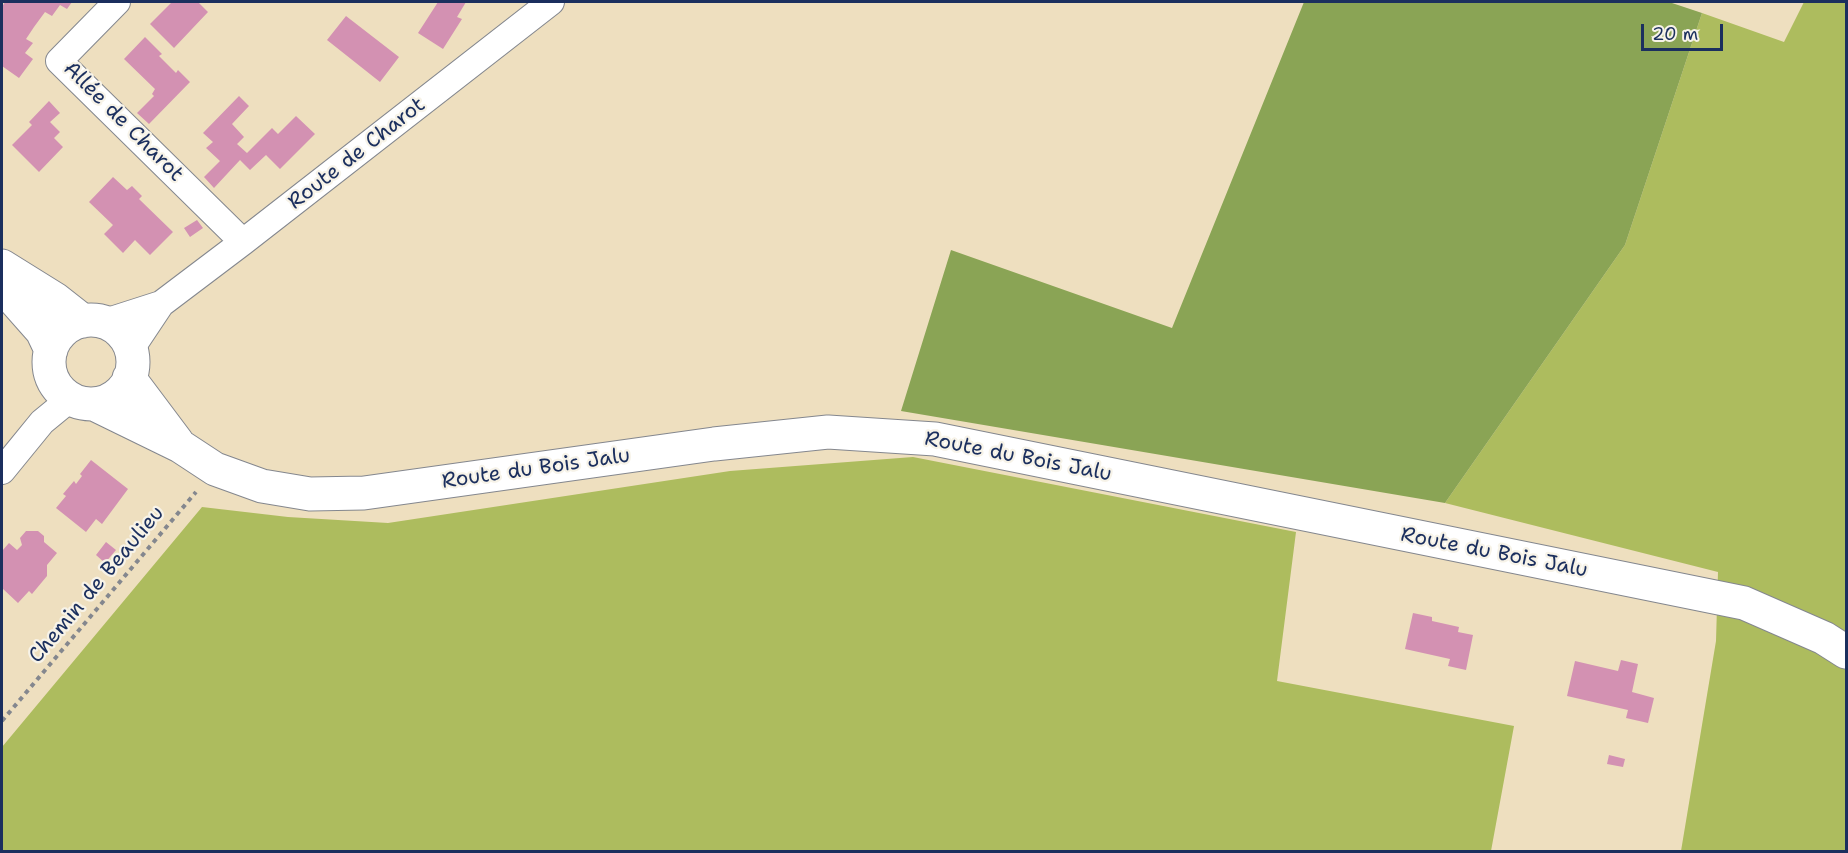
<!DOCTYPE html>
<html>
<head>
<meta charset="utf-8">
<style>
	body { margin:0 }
	#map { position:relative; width:1848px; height:853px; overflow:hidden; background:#eedfbf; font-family:"Shantell Sans",sans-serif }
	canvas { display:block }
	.frame { position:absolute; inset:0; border:3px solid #1b2f5e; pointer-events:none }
	.scale { position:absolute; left:1641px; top:24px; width:82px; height:27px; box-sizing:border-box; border:3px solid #1b2f5e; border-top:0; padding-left:8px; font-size:18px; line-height:21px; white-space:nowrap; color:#1b2f5e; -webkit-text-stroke:4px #f7f3e8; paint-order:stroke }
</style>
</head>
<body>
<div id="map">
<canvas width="1848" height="853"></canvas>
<div class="frame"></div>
<div class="scale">20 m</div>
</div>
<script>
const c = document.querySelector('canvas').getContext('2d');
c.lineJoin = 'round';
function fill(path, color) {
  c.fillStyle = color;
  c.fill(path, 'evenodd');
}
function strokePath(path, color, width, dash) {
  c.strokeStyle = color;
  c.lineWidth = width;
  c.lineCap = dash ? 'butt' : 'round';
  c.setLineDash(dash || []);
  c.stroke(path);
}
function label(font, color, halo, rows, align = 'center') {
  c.font = font + ' "Shantell Sans",sans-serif';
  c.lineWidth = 4.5;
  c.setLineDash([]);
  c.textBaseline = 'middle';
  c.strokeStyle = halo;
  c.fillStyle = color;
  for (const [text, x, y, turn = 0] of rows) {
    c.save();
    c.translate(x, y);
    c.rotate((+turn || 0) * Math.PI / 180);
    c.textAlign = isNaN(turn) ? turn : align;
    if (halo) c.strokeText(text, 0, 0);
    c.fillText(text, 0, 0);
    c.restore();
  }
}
fill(new Path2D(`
	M1804,2H1846V851H1681L1716,641L1718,572L1445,503L1625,245L1702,13L1784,42Z
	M913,457L1296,532L1277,681L1514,726L1491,851H2V747L202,507L288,517L388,523L730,471Z`), '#adbc5e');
fill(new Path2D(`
	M1304,2H1669L1702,13L1625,245L1445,503L901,411L951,250L1172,328Z`), '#8aa455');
fill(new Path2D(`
	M5,2H72L67,9L60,5L52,16L45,12L34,27L26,39L33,43L25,53L33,59L19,78L2,66V7Z
	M172,2H198L208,12L174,48L150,24Z
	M438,2H466L457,17L462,19L443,49L418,33Z
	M346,16L399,57L380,82L327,40Z
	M145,37L162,54L159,56L176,73L178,70L190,82L149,124L137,113L154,96L152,94L155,89L124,59Z
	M239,96L249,106L232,124L244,137L237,144L247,153L272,128L278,134L296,116L315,134L280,169L266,155L250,170L240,160L214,188L204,177L220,161L206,148L213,142L203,133Z
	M49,101L60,113L50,122L60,132L54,138L63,147L39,172L12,145L32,125L29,122Z
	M113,177L127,190L132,186L142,196L139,199L173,232L150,255L135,240L123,253L104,234L113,225L89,202Z
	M197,220L203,228L190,237L184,228Z
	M91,460L128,489L102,524L96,519L86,532L56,508L66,496L63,494L74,481L76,484L82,476L80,474Z
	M26,531H38L44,536V542L57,553L47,565V576L32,594L29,591L18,603L2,588V551L9,543L17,550L22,545L20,538Z
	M106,542L116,550L105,563L96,555Z
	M1413,613L1432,617V621L1459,627L1458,632L1473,635L1466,670L1448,666L1450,659L1405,649Z
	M1621,660L1638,664L1632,692L1654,698L1648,723L1626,718L1628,710L1567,696L1575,661L1618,671Z
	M1609,755L1625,759L1623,767L1607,764Z`), '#d391b2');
const street = new Path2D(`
	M117,2L59,61L243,242
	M105,322L161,304L243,242L551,2
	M131,349L161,304
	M2,471L42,422L70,399`);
const secondary = new Path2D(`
	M2,266L55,299L83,321
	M2,286L42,331L51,350
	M49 362a42 42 0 1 1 84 0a42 42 0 1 1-84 0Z
	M129,378L177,442
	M94,404L180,446L215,469L262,486L310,494L364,493L714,444L828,432L935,439L1744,603L1824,638L1846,652`);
strokePath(street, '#84878e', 28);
strokePath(secondary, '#84878e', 35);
strokePath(new Path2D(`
	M2,721L196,492`), '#84878e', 4, [4.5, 4.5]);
strokePath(street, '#fff', 26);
strokePath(secondary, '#fff', 33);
label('21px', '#1b2f5e', '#f7f3e8', [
	["Allée de Charot",123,122,45],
	["Route de Charot",357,154,-38],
	["Route du Bois Jalu",1018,457,11],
	["Route du Bois Jalu",536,469,-8],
	["Route du Bois Jalu",1494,553,11],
	["Chemin de Beaulieu",97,585,-50]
]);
</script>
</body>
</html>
